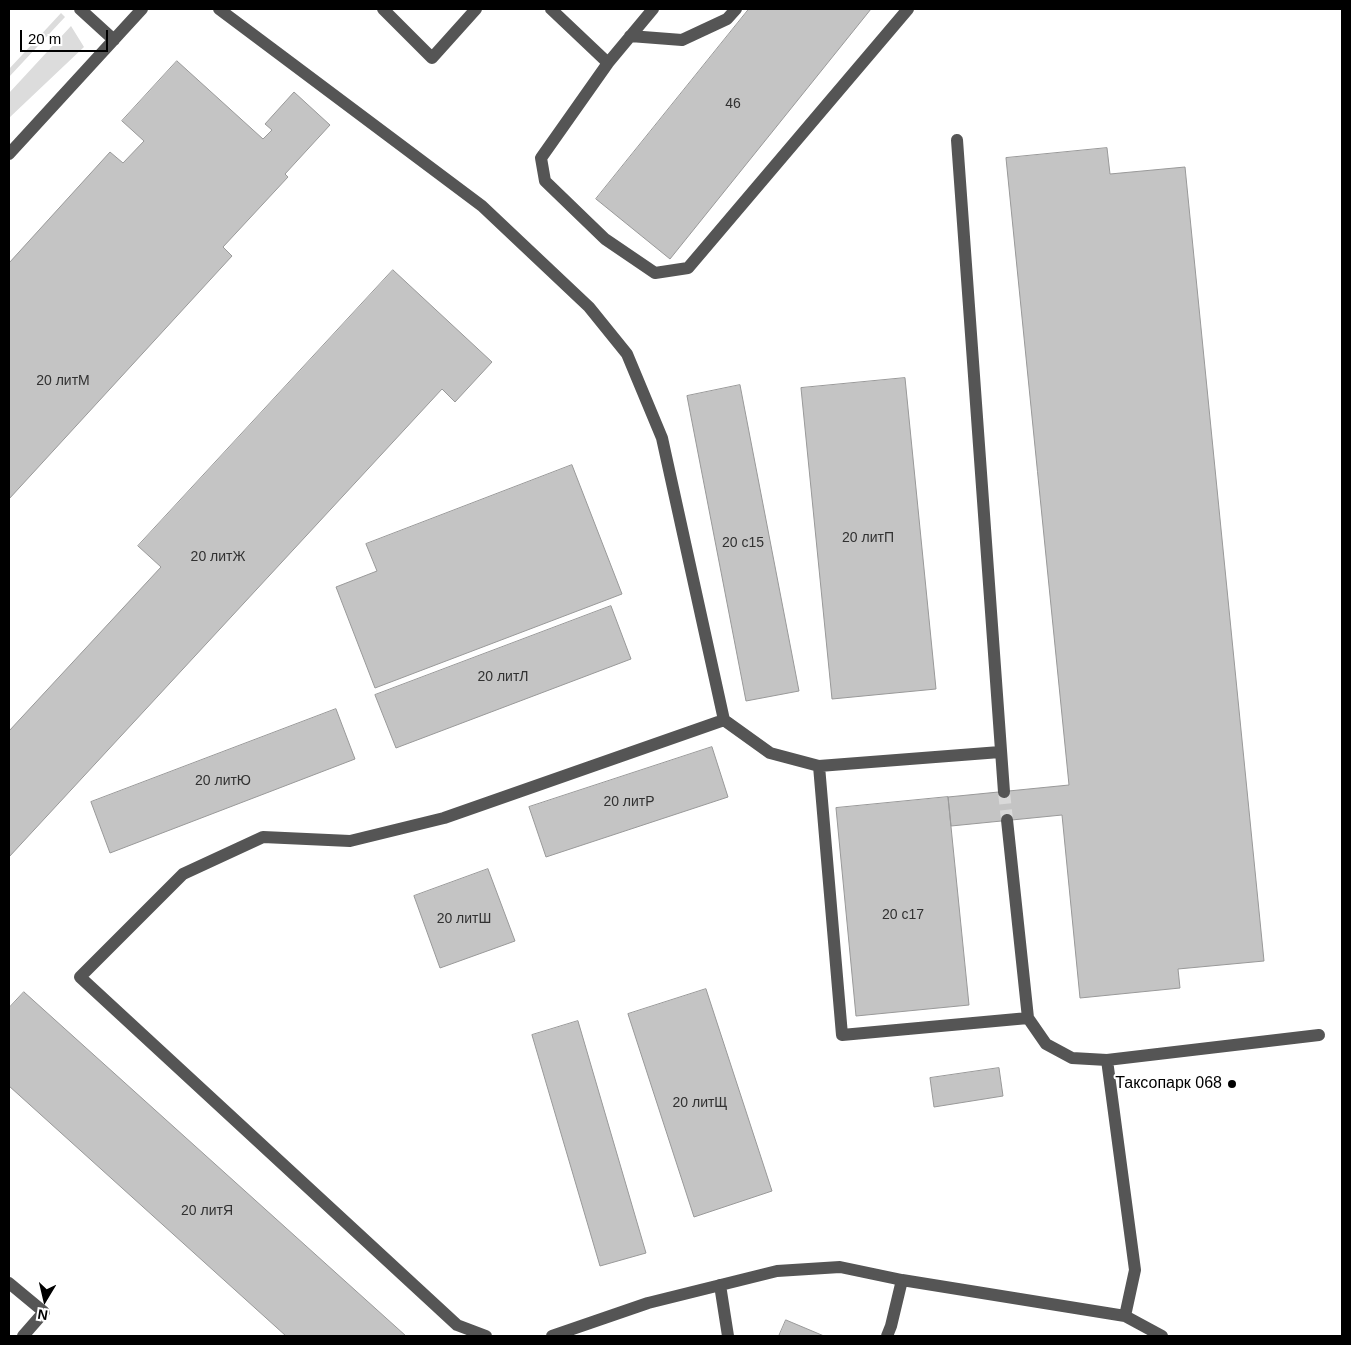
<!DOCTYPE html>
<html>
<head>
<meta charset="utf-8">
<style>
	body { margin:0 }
	#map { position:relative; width:1351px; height:1345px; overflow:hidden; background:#fff; font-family:Arial,sans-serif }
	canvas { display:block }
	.frame { position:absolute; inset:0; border:10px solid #000; pointer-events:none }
	.north { position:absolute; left:20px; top:1275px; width:50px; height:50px; -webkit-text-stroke:4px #fff; paint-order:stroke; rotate:189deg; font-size:14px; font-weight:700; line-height:20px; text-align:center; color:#000 }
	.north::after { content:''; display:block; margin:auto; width:18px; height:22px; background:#000; clip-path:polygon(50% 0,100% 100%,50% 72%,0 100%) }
	.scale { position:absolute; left:20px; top:30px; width:88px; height:22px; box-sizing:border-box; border:2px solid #000; border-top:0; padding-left:6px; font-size:15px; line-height:18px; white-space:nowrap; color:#000; -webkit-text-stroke:4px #fff; paint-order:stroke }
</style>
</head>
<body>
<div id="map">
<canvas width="1351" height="1345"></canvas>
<div class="frame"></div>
<div class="north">N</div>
<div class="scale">20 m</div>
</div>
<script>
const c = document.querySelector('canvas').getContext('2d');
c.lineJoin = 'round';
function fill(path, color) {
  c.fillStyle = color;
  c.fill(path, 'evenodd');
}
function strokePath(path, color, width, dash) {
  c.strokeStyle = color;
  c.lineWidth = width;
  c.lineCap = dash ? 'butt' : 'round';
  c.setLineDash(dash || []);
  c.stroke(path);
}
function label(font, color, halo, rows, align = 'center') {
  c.font = font + ' Arial,sans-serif';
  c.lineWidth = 4;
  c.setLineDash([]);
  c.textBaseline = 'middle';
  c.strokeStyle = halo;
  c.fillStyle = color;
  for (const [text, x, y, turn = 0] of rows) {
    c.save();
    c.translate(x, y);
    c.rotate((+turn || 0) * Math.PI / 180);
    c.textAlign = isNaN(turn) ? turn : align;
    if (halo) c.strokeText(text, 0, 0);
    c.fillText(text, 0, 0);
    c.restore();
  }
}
fill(new Path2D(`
	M61,13L65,17L9,77V69Z
	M71,26L84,47L9,118V93Z`), '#dcdcdc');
const building = new Path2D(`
	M749,9H871L670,259L596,199Z
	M177,61L263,139L272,130L265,124L294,92L330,125L285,174L288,177L223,247L232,256L9,499V263L110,152L123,163L144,141L122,121Z
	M1107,148L1110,174L1185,167L1264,961L1178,969L1180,988L1080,998L1062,815L951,826L948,797L1069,785L1006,158Z
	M393,270L492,362L455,402L442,389L9,857V731L161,567L138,546Z
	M905,378L936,689L832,699L801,388Z
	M740,385L799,691L746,701L687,396Z
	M572,465L622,594L375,688L336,587L377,571L366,544Z
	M611,606L631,659L396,748L375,695Z
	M336,709L355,759L110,853L91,802Z
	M712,747L728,797L546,857L529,807Z
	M948,797L969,1005L856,1016L836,808Z
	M488,869L515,941L440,968L414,896Z
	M706,989L772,1191L694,1217L628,1014Z
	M24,992L406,1336H286L9,1086V1008Z
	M578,1021L646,1253L600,1266L532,1035Z
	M999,1068L1003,1096L934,1107L930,1078Z
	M786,1320L824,1336H779Z`);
fill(building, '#c4c4c4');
strokePath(building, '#999', 1);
strokePath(new Path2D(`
	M1004,792L1007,820`), '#d9d9d9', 12, [12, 6]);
strokePath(new Path2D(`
	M80,9L114,40
	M219,9L482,206L589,307L627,354L662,438L724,720L444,818L350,841L263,837L183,874L80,977L457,1325L486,1336
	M383,9L432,58L476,9
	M551,9L608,63
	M653,9L608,63L541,158L545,181L605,239L655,273L688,268L908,9
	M630,36L682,40L727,19L736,9
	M957,140L1004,792
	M9,154L142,9
	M724,720L770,753L819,766L1000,752
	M819,766L842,1035L1028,1018
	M1007,820L1028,1018L1046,1044L1072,1058L1107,1060L1319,1035
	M1107,1060L1135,1270L1125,1316
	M9,1283L44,1312L23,1336
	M720,1285L728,1336
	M552,1336L648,1303L777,1271L840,1267L902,1280L1125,1316L1162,1336
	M887,1336L891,1326L902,1280`), '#555', 12);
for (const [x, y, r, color] of [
	[1232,1084,5,"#000"]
]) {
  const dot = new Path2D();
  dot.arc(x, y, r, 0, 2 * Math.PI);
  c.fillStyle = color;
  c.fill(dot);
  strokePath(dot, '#fff', 2);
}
label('14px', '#313131', null, [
	["46",733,104],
	["20 литМ",63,381],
	["20 литП",868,538],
	["20 с15",743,543],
	["20 литЖ",218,557],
	["20 литЛ",503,677],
	["20 литЮ",223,781],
	["20 литР",629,802],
	["20 с17",903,915],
	["20 литШ",464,919],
	["20 литЩ",700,1103],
	["20 литЯ",207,1211]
]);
label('16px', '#000', '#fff', [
	["Таксопарк 068",1222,1084]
], 'right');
</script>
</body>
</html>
